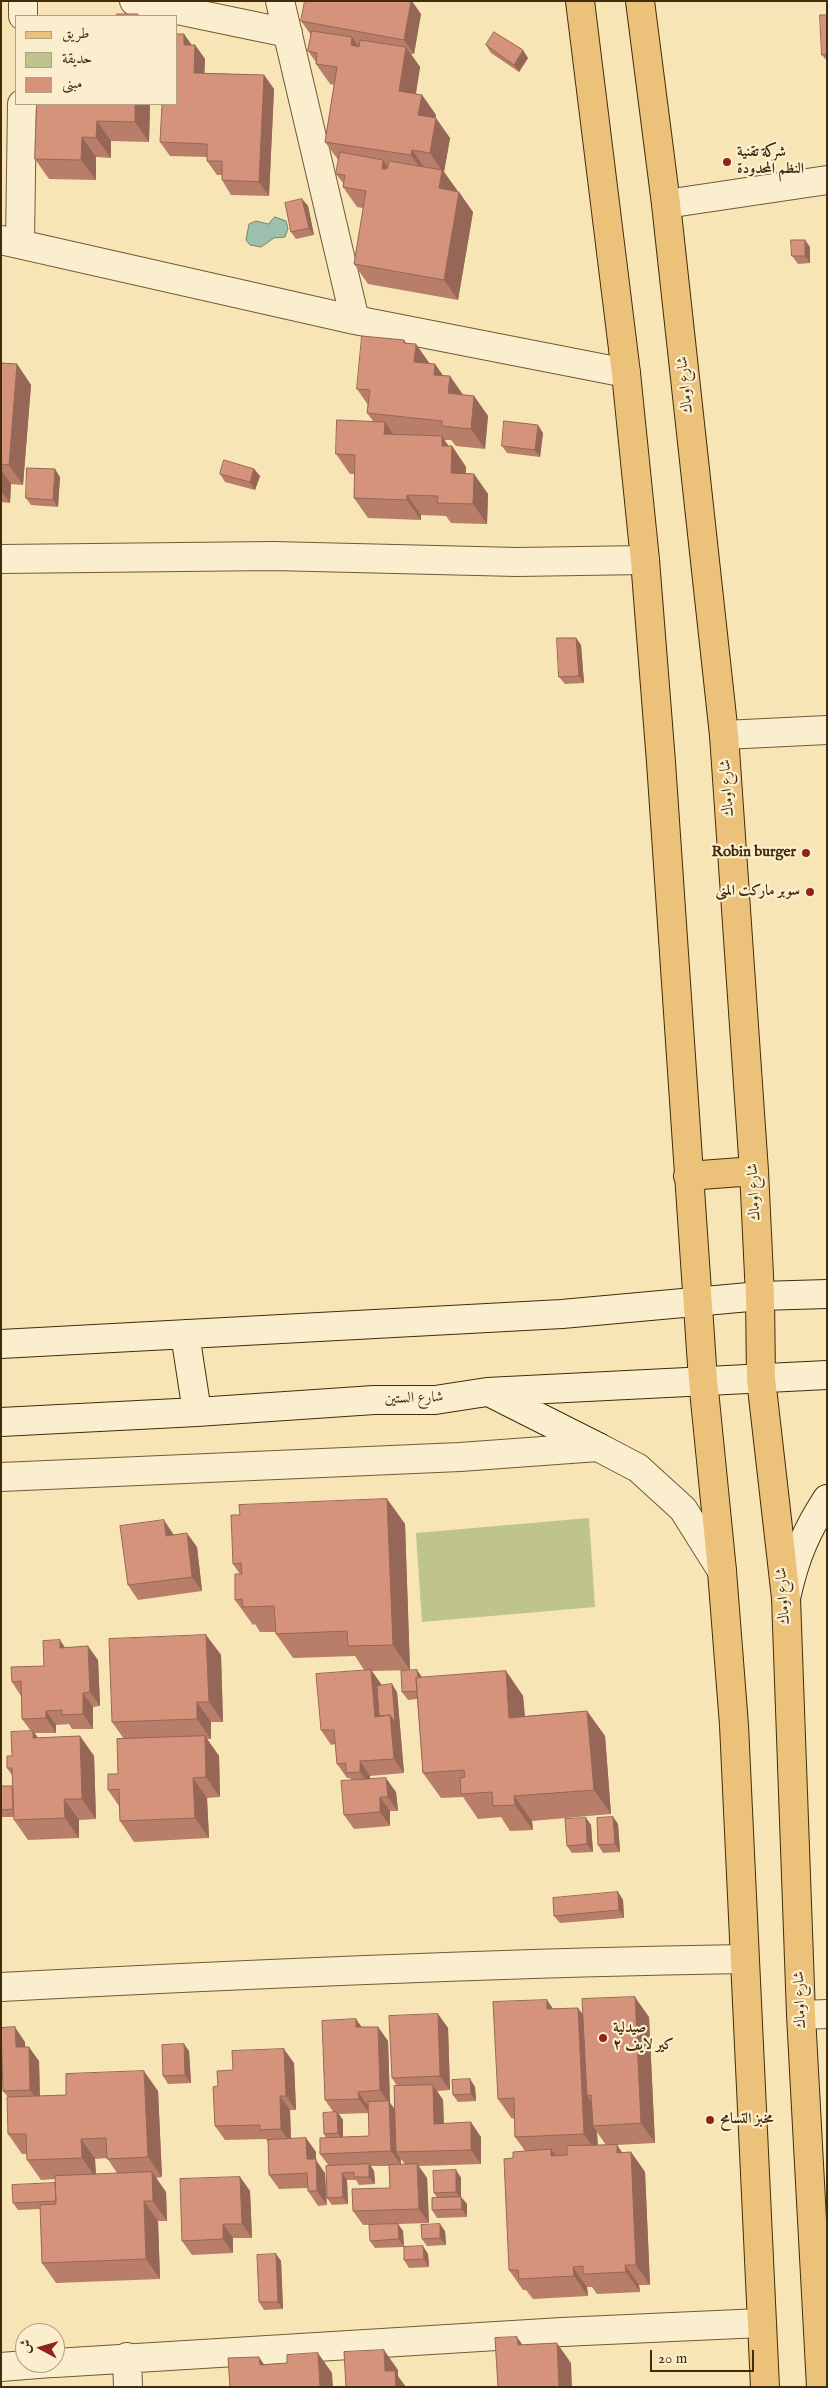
<!DOCTYPE html>
<html>
<head>
<meta charset="utf-8">
<style>
	body { margin:0 }
	#map { position:relative; width:828px; height:2388px; overflow:hidden; background:#f7e5b5; font-family:"IM FELL English",Amiri,serif }
	canvas { display:block }
	.frame { position:absolute; inset:0; border:2px solid #432c0c; pointer-events:none }
	.legend { position:absolute; left:15px; top:15px; width:162px; height:90px; box-sizing:border-box; background:#faeecf; border:1px solid #b1a081; margin:0; padding:6px 9px; list-style:none; font-size:15px; color:#432c0c }
	.legend li { display:flex; align-items:center; gap:10px; height:25px }
	.legend b { width:25px; border:1px solid #b1a081 }
	.north { position:absolute; left:15px; top:2323px; width:50px; height:50px; box-sizing:border-box; background:#faeecf; border:1px solid #b1a081; border-radius:50%; rotate:276deg; font-size:14px; font-weight:700; line-height:20px; text-align:center; color:#432c0c }
	.north::after { content:''; display:block; margin:auto; width:18px; height:22px; background:#8f2418; clip-path:polygon(50% 0,100% 100%,50% 72%,0 100%) }
	.scale { position:absolute; left:650px; top:2350px; width:104px; height:22px; box-sizing:border-box; border:2px solid #432c0c; border-top:0; padding-left:6px; font-size:15px; line-height:18px; white-space:nowrap; color:#432c0c; -webkit-text-stroke:4px #faeecf; paint-order:stroke }
</style>
</head>
<body>
<div id="map">
<canvas width="828" height="2388"></canvas>
<div class="frame"></div>
<ul class="legend">
<li><b style="height:6px;background:#ecc27a"></b>طريق</li>
<li><b style="height:14px;background:#bec48c"></b>حديقة</li>
<li><b style="height:14px;background:#d6937b"></b>مبنى</li>
</ul>
<div class="north">ش</div>
<div class="scale">20 m</div>
</div>
<script>
const c = document.querySelector('canvas').getContext('2d');
c.lineJoin = 'round';
function fill(path, color) {
  c.fillStyle = color;
  c.fill(path, 'evenodd');
}
function strokePath(path, color, width, dash) {
  c.strokeStyle = color;
  c.lineWidth = width;
  c.lineCap = dash ? 'butt' : 'round';
  c.setLineDash(dash || []);
  c.stroke(path);
}
function label(font, color, halo, rows, align = 'center') {
  c.font = font + ' "IM FELL English",Amiri,serif';
  c.lineWidth = 4.5;
  c.setLineDash([]);
  c.textBaseline = 'middle';
  c.strokeStyle = halo;
  c.fillStyle = color;
  for (const [text, x, y, turn = 0] of rows) {
    c.save();
    c.translate(x, y);
    c.rotate((+turn || 0) * Math.PI / 180);
    c.textAlign = isNaN(turn) ? turn : align;
    if (halo) c.strokeText(text, 0, 0);
    c.fillText(text, 0, 0);
    c.restore();
  }
}
fill(new Path2D(`
	M589,1518L595,1607L422,1622L416,1533Z`), '#bec48c');
const water = new Path2D(`
	M275,217L286,221L288,229L285,237L274,238L261,247L250,245L246,240L249,224L256,221L268,224Z`);
fill(water, '#9dbfae');
strokePath(water, '#79846d', 1);
const street = new Path2D(`
	M134,1L288,33
	M280,1L355,320
	M23,16V1
	M666,204L827,180
	M1,240L355,320L626,373
	M20,243L22,104
	M1,559L273,556L517,562L645,560
	M724,735L827,730
	M1,1477L460,1457L598,1447L638,1468L683,1509L722,1571
	M1,1987C248,1974 495,1963 743,1959
	M801,2015L827,2014
	M127,2357L128,2387
	M55,2363L562,2332L761,2323
	M1,2367L51,2363`);
const secondary = new Path2D(`
	M185,1334L197,1412
	M1,1344L562,1314L760,1296L827,1294
	M489,1392L598,1447
	M1,1422L197,1412L374,1400H435L487,1392L827,1375
	M787,1594C795,1558 806,1531 827,1499`);
const primary = new Path2D(`
	M580,1L626,373L645,560L661,762L703,1380L722,1571L734,1725L765,2387
	M640,1L666,204L724,735L754,1171L760,1296L761,1379L786,1598L801,2015L821,2387
	M688,1176L754,1171`);
strokePath(street, '#705a36', 30);
strokePath(secondary, '#432c0c', 30);
strokePath(primary, '#432c0c', 30);
strokePath(street, '#faeecf', 28);
strokePath(secondary, '#faeecf', 28);
strokePath(primary, '#ecc27a', 28);
fill(new Path2D(`
	M421,14L414,54H411L420,67L416,94L422,95L436,115L435,118L450,138L444,172L457,190L456,192L473,212L458,300L368,284L354,264L363,208L357,207L343,187V183L336,174L339,161L325,142L334,85L330,84L316,64V62L308,51L311,35L301,21Z
	M827,15V61L822,55Z
	M192,45H195L205,59L204,73L264,75L274,89L269,196L231,195L222,180V175H217L207,161V157L170,156L160,142Z
	M486,45L528,58L519,72L491,53Z
	M37,104H150L149,142L111,141V158L96,157V180L49,179L35,159Z
	M302,199L308,206L314,235L296,239L291,232Z
	M810,247V263L798,264L792,256Z
	M404,340L406,343L430,364H435L443,376L463,395L474,396L488,416L485,449L456,446L451,440H444L449,446H452L466,467L465,473L474,474L488,494L487,524L451,523L446,516L421,515V520L368,518L354,498L355,474H350L336,454L373,421L367,413L368,405L357,389Z
	M1,363L17,364L31,385L23,485L11,484L10,503L1,502Z
	M543,433L540,457L507,453L502,446Z
	M254,469L260,476L255,490L225,482L220,474Z
	M60,477L58,507L31,505L26,498Z
	M576,638L581,645L584,683L565,684L559,677Z
	M387,1499L405,1524L410,1670L372,1671L381,1684V1686L397,1692L404,1773L370,1776V1779L396,1792L398,1811H390V1826L354,1829L344,1815L352,1781L350,1778H347L337,1764L335,1744L331,1745L321,1730L364,1670L355,1656L293,1658L276,1634V1632H260L255,1624L253,1625L235,1600L240,1574L233,1564L240,1515Z
	M174,1535L197,1547L202,1591L138,1600L128,1585Z
	M206,1635L221,1655L223,1722H211V1739H207L219,1756L220,1797L207,1798L209,1838L134,1842L120,1821L119,1806L108,1790L118,1774L124,1739L112,1722Z
	M65,1647L98,1660L100,1706L93,1707V1729H72L69,1724L56,1725V1733H35L38,1738L80,1736L94,1756L96,1819L79,1820V1838L28,1840L14,1820V1817H1V1786L13,1787L12,1775L7,1768L12,1756L31,1731L22,1719L21,1696L12,1682L44,1666Z
	M506,1671L523,1696L525,1716L587,1711L605,1736L611,1814L532,1821L533,1830L510,1831L501,1817L478,1819L463,1797L441,1798L423,1773L417,1699L408,1700L402,1692L422,1678Z
	M613,1817L618,1824L620,1852L603,1853L598,1845Z
	M586,1818L591,1825L593,1852L572,1853L567,1846Z
	M618,1892L623,1900L624,1918L560,1923L554,1916Z
	M554,2009L583,2014L649,2017L655,2143L617,2145L622,2153L631,2152L645,2172L650,2285H639L640,2292L597,2294L592,2287H587L588,2296L533,2299L526,2290H523L509,2270L513,2158L525,2151L515,2137L514,2118L512,2119L498,2099ZM597,2132L606,2145H598Z
	M438,2014L448,2028L450,2090L437,2091L443,2100L444,2123L481,2137V2164L419,2166L427,2178L429,2223L398,2224L403,2231L404,2247L375,2248L370,2241L390,2224L363,2225L353,2211L390,2188L389,2166H371L374,2171L375,2184L359,2185L356,2180H347L348,2204L332,2205L327,2198L329,2166L320,2154L326,2138L324,2134L334,2113L325,2100L361,2027H378L388,2041L390,2103L395,2109L397,2086L392,2078ZM369,2113V2136L343,2137V2120L339,2114ZM401,2159L405,2164L401,2165Z
	M25,2042V2047L39,2061L40,2096L158,2091L162,2177L156,2178L166,2192L167,2221H158L160,2279L56,2283L42,2263L40,2209L18,2210L13,2203L55,2183V2179L41,2180L27,2160V2154H22L8,2134V2097L3,2091ZM107,2158L117,2173L96,2174L95,2159Z
	M189,2051L191,2083L168,2084L163,2076Z
	M294,2063L296,2110H290L291,2139L306,2138L316,2152V2160L327,2205L318,2206L308,2191V2188L279,2189L269,2175L268,2142L266,2139L225,2140L215,2126L218,2086L233,2070Z
	M470,2079L475,2087L476,2101L458,2102L453,2095Z
	M456,2170L461,2178V2197L467,2204V2217L437,2218L432,2210L437,2198L434,2193Z
	M240,2177L250,2191L252,2238H233V2253L192,2255L182,2241Z
	M445,2231L446,2245L427,2246L422,2239Z
	M276,2254L281,2261L283,2309L264,2310L259,2302Z
	M428,2254L429,2267L409,2268L404,2260Z`), '#b87e6a');
fill(new Path2D(`
	M411,1H412L421,14L414,54L404,40Z
	M184,34L194,48L184,45Z
	M352,37L366,57L351,45Z
	M195,45L205,59L204,87L194,73Z
	M406,47L420,67L413,111L399,91Z
	M523,50L528,58L519,72L514,65Z
	M264,75L274,89L269,196L259,182Z
	M422,95L436,115L432,135L418,115Z
	M135,104H150L149,142L135,122Z
	M436,118L450,138L444,172L457,190L453,208L439,188L442,171L430,153Z
	M97,121L111,141V158L96,138Z
	M82,137L96,157V180L81,160Z
	M412,150L426,170L425,175L411,155Z
	M383,160L398,180L382,169Z
	M459,192L473,212L458,300L444,280Z
	M302,199L308,206L314,235L309,228Z
	M805,240L810,247V263L805,256Z
	M404,340L415,356L416,344L430,364L414,362L404,343Z
	M17,364L31,385L23,485L9,465Z
	M435,364L449,384L434,375Z
	M450,376L464,396L448,393Z
	M474,396L488,416L485,449L471,429Z
	M385,422L399,442L384,434Z
	M538,425L543,433L540,457L535,450Z
	M442,436L451,450L452,446L466,467L465,493L451,473L442,446Z
	M55,469L60,477L58,507L53,500Z
	M254,469L260,476L255,490L250,482Z
	M1,470L11,484L10,503L1,491Z
	M474,474L488,494L487,524L473,504Z
	M407,495L421,515V520L407,500Z
	M576,638L581,645L584,683L579,676Z
	M387,1499L405,1524L410,1670L393,1645Z
	M164,1520L174,1535L166,1536Z
	M187,1533L197,1547L202,1591L192,1577Z
	M206,1635L221,1655L223,1722L209,1702Z
	M60,1640L70,1655L60,1648Z
	M88,1646L98,1660L100,1706L90,1692Z
	M371,1670L381,1684L384,1723L375,1717Z
	M417,1670L422,1677L424,1699L419,1691Z
	M506,1671L523,1696L527,1742L509,1718Z
	M392,1684L397,1692L404,1773L394,1759L390,1715Z
	M83,1693L93,1707V1729L83,1714Z
	M197,1702L211,1722V1739L197,1719Z
	M46,1711L56,1725V1733L46,1718Z
	M587,1711L605,1736L611,1814L594,1790Z
	M33,1731L47,1751L33,1738Z
	M80,1736L94,1756L96,1819L82,1799Z
	M205,1736L219,1756L220,1797L206,1777Z
	M360,1761L370,1776V1786L360,1772Z
	M193,1778L207,1798L209,1838L195,1818Z
	M386,1778L396,1792L398,1811L388,1797Z
	M514,1796L532,1821L533,1830L515,1805Z
	M380,1797L390,1811V1826L380,1812Z
	M64,1799L79,1820V1838L65,1818Z
	M613,1817L618,1824L620,1852L615,1844Z
	M586,1818L591,1825L593,1852L587,1844Z
	M618,1892L623,1900L624,1918L619,1910Z
	M635,1997L649,2017L655,2143L641,2123Z
	M547,2000L561,2020L547,2009Z
	M578,2008L593,2028L591,2095L587,2096L596,2108L593,2126L597,2132L598,2155L584,2134Z
	M438,2014L448,2028L450,2090L440,2076Z
	M356,2019L366,2033L356,2027Z
	M15,2027L25,2042L26,2061L16,2047Z
	M378,2027L388,2041L390,2103L399,2115L396,2152L401,2159V2165L391,2151L389,2103L380,2090Z
	M184,2044L189,2051L191,2083L185,2075Z
	M29,2047L39,2061L40,2104L30,2090Z
	M284,2049L294,2063L296,2110L286,2096Z
	M144,2071L158,2091L162,2177L148,2157Z
	M470,2079L475,2087L476,2101L471,2094Z
	M433,2085L443,2100L444,2138L434,2124Z
	M358,2092L368,2106L369,2113L359,2099Z
	M280,2096L290,2110L291,2144L281,2129Z
	M337,2112L343,2120V2141L338,2133Z
	M471,2122L481,2137V2164L471,2150Z
	M306,2138L316,2152V2160L325,2173L327,2205L317,2191L307,2159Z
	M81,2139L95,2159L96,2178L82,2158Z
	M617,2145L631,2165L617,2153Z
	M551,2149L566,2170L551,2156Z
	M631,2152L645,2172L650,2285L636,2265Z
	M369,2164L374,2171L375,2184L369,2177Z
	M417,2164L427,2178L429,2223L419,2209Z
	M456,2170L461,2178V2199L456,2192Z
	M152,2172L166,2192L167,2221L153,2201Z
	M342,2173L347,2180L348,2204L343,2197Z
	M240,2177L250,2191L252,2238L242,2224Z
	M461,2197L467,2204V2217L462,2209Z
	M144,2201L158,2221L160,2279L146,2259Z
	M1,2218L2,2240L1,2238Z
	M223,2224L233,2238V2253L223,2239Z
	M398,2224L403,2231L404,2247L399,2239Z
	M440,2224L445,2231L446,2245L440,2238Z
	M423,2246L428,2254L429,2267L424,2259Z
	M276,2254L281,2261L283,2309L278,2302Z
	M625,2265L639,2285L640,2292L626,2272Z
	M573,2267L587,2287L588,2296L574,2276Z
	M517,2337L531,2357L518,2345Z
	M557,2343L571,2363L572,2387H559Z
	M384,2350L398,2370V2376L406,2387H396L385,2371Z
	M318,2353L332,2373L333,2387H320Z
	M259,2357L273,2377L260,2365Z`), '#966756');
const building = new Path2D(`
	M305,1H411L404,40L301,21Z
	M117,14H138V16H117Z
	M820,15H827V54L822,55Z
	M312,31L352,37L351,45L359,47L360,40L406,47L399,91L422,95L418,115L436,118L430,153L412,150L411,155L325,142L337,67L316,64L317,53L308,51Z
	M494,32L523,50L514,65L486,45Z
	M176,34H184V45H195L194,73L264,75L259,182L222,180V161H207V144L160,142L162,104H176Z
	M37,104H135V122L97,121L96,138L82,137L81,160L35,159Z
	M340,152L383,160L382,169H387L389,161L442,170L439,188L459,192L444,280L354,264L366,191L343,187L345,175L336,174Z
	M302,199L309,228L291,232L285,203Z
	M791,240H805V256H792Z
	M362,336L404,340V343L416,344L414,362L435,364L434,375L450,376L448,393L474,396L471,429L442,426V421L367,413L370,390L357,389Z
	M1,363L17,364L9,465L1,464Z
	M337,420L385,422L384,434L442,436V446H452L451,473L474,474L473,504L437,503L438,496L407,495V500L354,498L355,455L336,454Z
	M504,421L538,425L535,450L502,446Z
	M224,460L254,469L250,482L220,474Z
	M27,468L55,469L53,500L26,498Z
	M557,638H576L579,676L559,677Z
	M387,1499L393,1645L348,1646L347,1631L276,1634L274,1606L243,1607L242,1599L235,1600V1574H242L241,1563L233,1564L231,1515H240L239,1505Z
	M164,1520L166,1536L187,1533L192,1577L128,1585L120,1526Z
	M206,1635L209,1702H197V1719L112,1722L109,1639Z
	M60,1640V1648L88,1646L90,1692L83,1693V1714L62,1715V1710L46,1711V1718L22,1719L21,1681L12,1682L11,1667L44,1666L43,1641Z
	M371,1670L375,1717L390,1715L394,1759L360,1761V1772L346,1773V1763L337,1764L334,1730H321L316,1674Z
	M417,1670L418,1678H416L417,1691L402,1692L401,1671Z
	M506,1671L509,1718L587,1711L594,1790L514,1796L515,1805L493,1806L492,1792L461,1794L460,1778L465,1777L464,1770L423,1773L416,1678Z
	M392,1684L395,1722L390,1715L379,1716L377,1686Z
	M33,1731V1738L80,1736L82,1799H64L65,1818L14,1820L12,1768H7V1756H12L11,1732Z
	M205,1736L206,1777L193,1778L195,1818L120,1821L119,1789L108,1790V1774H118L117,1739Z
	M386,1778L388,1797H380V1812L344,1815L341,1781Z
	M1,1786H12L13,1809L1,1810Z
	M613,1817L615,1844L598,1845L597,1818Z
	M586,1818L587,1844L567,1846L565,1819Z
	M618,1892L619,1910L554,1916L553,1898Z
	M635,1997L641,2123L593,2126L591,2095L587,2096L582,1999Z
	M547,2000V2009L578,2008L584,2134L515,2137L514,2098L498,2099L493,2002Z
	M438,2014L440,2076L392,2078L389,2016Z
	M356,2019V2027H378L380,2090L358,2092L359,2099L325,2100L322,2021Z
	M15,2027L16,2047H29L30,2090L3,2091L1,2028Z
	M184,2044L185,2075L163,2076L162,2045Z
	M284,2049L286,2096H280L281,2129L260,2130V2125L215,2126L213,2087L218,2086L217,2071L233,2070L232,2051Z
	M144,2071L148,2157L107,2159L106,2138L81,2139L82,2158L27,2160L26,2134H8L7,2097L66,2095V2074Z
	M470,2079L471,2094L453,2095L452,2080Z
	M433,2085L434,2124L471,2122V2150L396,2152L394,2086Z
	M389,2101L391,2151L320,2154V2138L369,2136L368,2102Z
	M337,2112L338,2133L324,2134L323,2113Z
	M306,2138L307,2159H316L317,2191H308L307,2173L269,2175L268,2140Z
	M617,2145V2153L631,2152L636,2265H625L626,2272L583,2274V2266L573,2267L574,2276L519,2279L518,2270H509L504,2159L513,2158V2152L551,2149V2156L567,2155V2146Z
	M369,2164V2177H354V2172L342,2173L343,2197L327,2198L326,2166Z
	M417,2164L419,2209L353,2211L352,2189L390,2188L389,2165Z
	M456,2170V2192L434,2193L433,2171Z
	M152,2172L153,2201H144L146,2259L42,2263L40,2205L56,2204L55,2176Z
	M240,2177L242,2224H223V2239L182,2241L180,2179Z
	M55,2183L56,2201L13,2203L12,2185Z
	M461,2197L462,2209L432,2210V2198Z
	M398,2224L399,2239L370,2241L369,2225Z
	M440,2224V2238L422,2239L421,2225Z
	M423,2246L424,2259L404,2260V2247Z
	M276,2254L278,2302H259L257,2255Z
	M517,2337L518,2345L557,2343L559,2387H498L495,2338Z
	M384,2350L385,2371H395L396,2387H346L344,2352Z
	M318,2353L320,2387H230L228,2358L259,2357L260,2365L287,2363V2355Z`);
fill(building, '#d6937b');
strokePath(building, '#966756', 1);
for (const [x, y, r, color] of [
	[727,162,5,"#8f2418"],
	[806,853,5,"#8f2418"],
	[810,892,5,"#8f2418"],
	[603,2038,5,"#8f2418"],
	[710,2120,5,"#8f2418"]
]) {
  const dot = new Path2D();
  dot.arc(x, y, r, 0, 2 * Math.PI);
  c.fillStyle = color;
  c.fill(dot);
  strokePath(dot, '#faeecf', 2);
}
label('bold 15px', '#432c0c', '#faeecf', [
	["شركة تقنية",737,153],
	["النظم المحدودة",737,170],
	["Robin burger",796,853,"right"],
	["سوبر ماركت المنى",800,892,"right"],
	["صيدلية",613,2029],
	["كير لايف ٢",613,2046],
	["مخبز التسامح",720,2120]
], 'left');
label('15px', '#432c0c', '#faeecf', [
	["شارع اوماك",686,385,-96],
	["شارع اوماك",728,788,-94],
	["شارع اوماك",755,1192,-93],
	["شارع الستين",414,1399,-2],
	["شارع اوماك",784,1596,-94],
	["شارع اوماك",801,2000,-92]
]);
</script>
</body>
</html>
